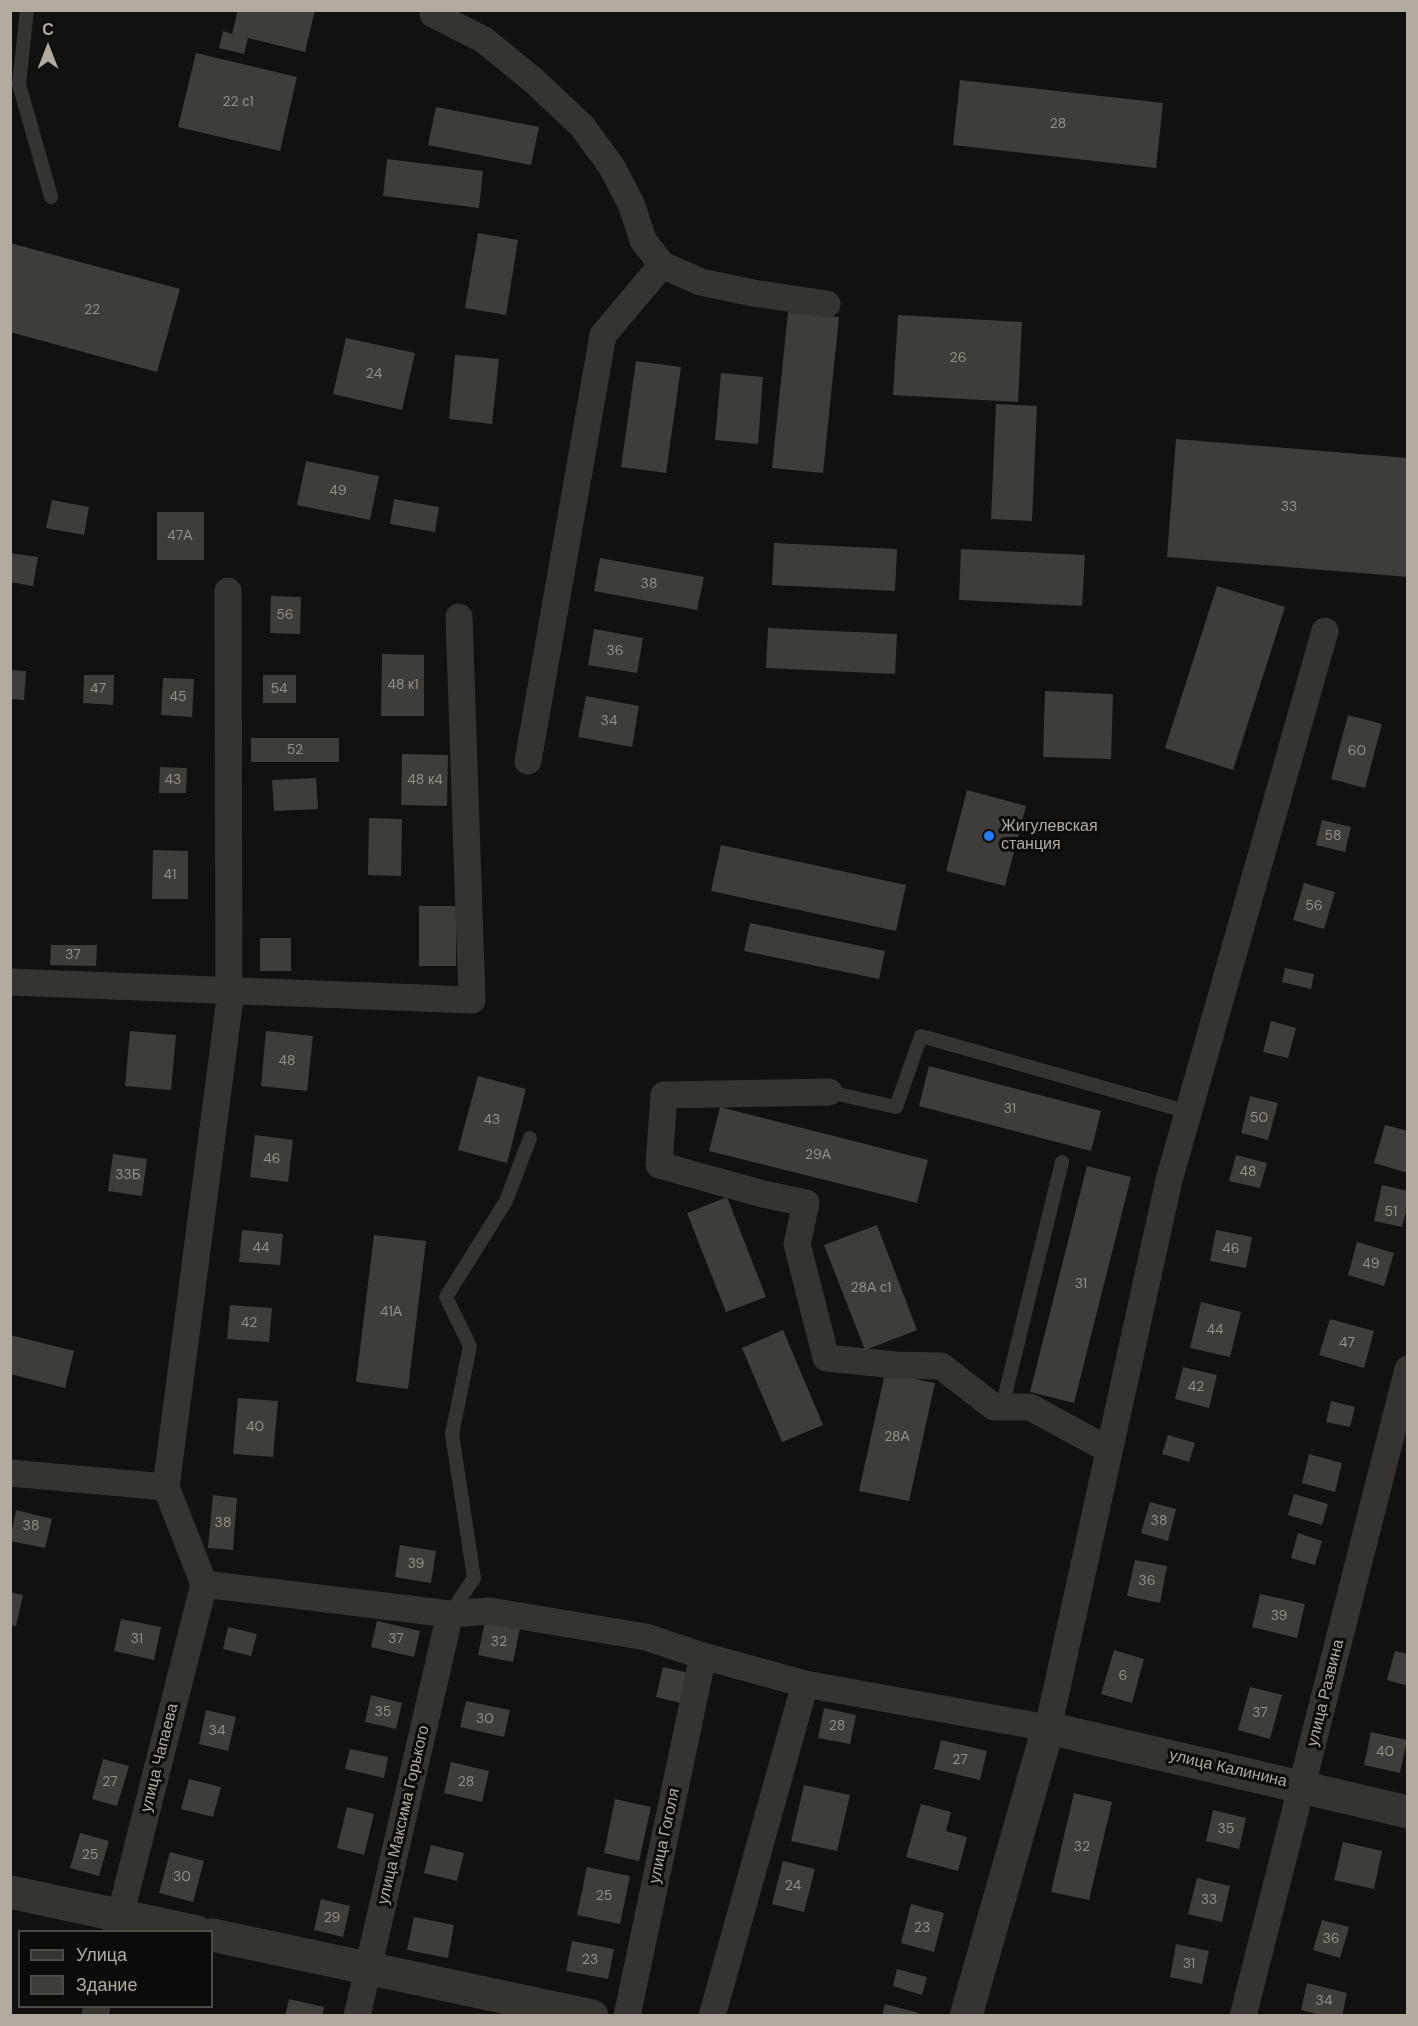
<!DOCTYPE html>
<html>
<head>
<meta charset="utf-8">
<style>
	body { margin:0 }
	#map { position:relative; width:1418px; height:2026px; overflow:hidden; background:#11110f; font-family:"DM Sans",sans-serif }
	canvas { display:block }
	.frame { position:absolute; inset:0; border:12px solid #b2aba0; pointer-events:none }
	.legend { position:absolute; left:18px; top:1930px; width:195px; height:78px; box-sizing:border-box; background:#0c0b0a; border:2px solid #4e4b46; margin:0; padding:8px 10px; list-style:none; font-size:18px; color:#b2aba0 }
	.legend li { display:flex; align-items:center; gap:12px; height:30px }
	.legend b { width:30px; border:2px solid #4e4b46 }
	.north { position:absolute; left:18px; top:18px; width:60px; height:60px; -webkit-text-stroke:4px #0c0b0a; paint-order:stroke; rotate:0deg; font-size:16px; font-weight:700; line-height:24px; text-align:center; color:#b2aba0 }
	.north::after { content:''; display:block; margin:auto; width:21px; height:27px; background:#b2aba0; clip-path:polygon(50% 0,100% 100%,50% 72%,0 100%) }
</style>
</head>
<body>
<div id="map">
<canvas width="1418" height="2026"></canvas>
<div class="frame"></div>
<ul class="legend">
<li><b style="height:8px;background:#363430"></b>Улица</li>
<li><b style="height:16px;background:#3e3d39"></b>Здание</li>
</ul>
<div class="north">С</div>
</div>
<script>
const c = document.querySelector('canvas').getContext('2d');
c.lineJoin = 'round';
function fill(path, color) {
  c.fillStyle = color;
  c.fill(path, 'evenodd');
}
function strokePath(path, color, width, dash) {
  c.strokeStyle = color;
  c.lineWidth = width;
  c.lineCap = dash ? 'butt' : 'round';
  c.setLineDash(dash || []);
  c.stroke(path);
}
function label(font, color, halo, rows, align = 'center') {
  c.font = font + ' "DM Sans",sans-serif';
  c.lineWidth = 6;
  c.setLineDash([]);
  c.textBaseline = 'middle';
  c.strokeStyle = halo;
  c.fillStyle = color;
  for (const [text, x, y, turn = 0] of rows) {
    c.save();
    c.translate(x, y);
    c.rotate((+turn || 0) * Math.PI / 180);
    c.textAlign = isNaN(turn) ? turn : align;
    if (halo) c.strokeText(text, 0, 0);
    c.fillText(text, 0, 0);
    c.restore();
  }
}
fill(new Path2D(`
	M238,10H315L305,52L248,38L244,54L219,48L223,31L232,34Z
	M196,53L297,77L280,151L178,127Z
	M960,80L1163,103L1156,168L953,145Z
	M436,107L539,127L531,165L428,145Z
	M387,159L483,171L479,208L383,196Z
	M478,233L518,240L506,315L465,308Z
	M10,243L180,289L157,372L10,332Z
	M788,312L839,317L823,473L772,468Z
	M898,315L1022,322L1018,402L893,395Z
	M346,338L415,353L402,410L333,394Z
	M455,355L499,359L492,424L449,419Z
	M636,361L681,367L666,473L621,467Z
	M721,373L763,377L758,444L715,440Z
	M996,404L1037,406L1032,521L991,519Z
	M1176,439L1408,458V577L1167,557Z
	M306,461L379,476L370,520L297,505Z
	M394,499L439,507L435,532L390,524Z
	M52,500L89,507L84,535L46,528Z
	M157,512H204V560H157Z
	M774,543L897,549L895,591L772,585Z
	M961,549L1085,555L1082,606L959,600Z
	M10,553L38,557L33,586L10,582Z
	M600,558L704,577L697,610L594,591Z
	M1217,586L1285,607L1233,770L1165,748Z
	M271,596L301,597L300,634L270,633Z
	M768,628L897,634L895,674L766,668Z
	M594,629L643,638L637,673L588,665Z
	M382,654L424,655V716H381Z
	M10,670L26,671L24,700L10,699Z
	M84,675H114L113,705L83,703Z
	M263,675H296V703H263Z
	M163,678L194,679L192,717L161,715Z
	M1045,691L1113,694L1111,759L1043,757Z
	M586,696L639,706L632,747L578,737Z
	M1348,715L1382,724L1365,788L1331,779Z
	M251,738H339V762H251Z
	M402,754L448,755L447,806L401,805Z
	M160,767L187,768L186,793H159Z
	M316,778L318,809L274,811L272,780Z
	M967,790L1026,806L1005,886L946,871Z
	M369,818L402,819L401,876L368,875Z
	M1322,820L1351,827L1345,852L1316,845Z
	M721,845L906,885L896,931L711,891Z
	M153,850L188,851V899H152Z
	M1304,883L1335,892L1324,929L1293,920Z
	M419,906H456V966H419Z
	M750,923L885,951L879,979L744,951Z
	M260,938H291V971H260Z
	M51,945H97L96,966L50,965Z
	M1285,968L1314,974L1311,989L1282,982Z
	M1271,1021L1296,1028L1288,1058L1263,1052Z
	M130,1031L176,1035L171,1090L125,1086Z
	M266,1031L313,1036L307,1091L261,1086Z
	M929,1066L1101,1111L1091,1151L919,1106Z
	M478,1076L526,1089L507,1163L458,1150Z
	M1250,1096L1278,1103L1268,1140L1241,1133Z
	M720,1107L928,1160L917,1203L709,1151Z
	M1385,1125L1408,1131V1173L1374,1163Z
	M255,1135L293,1140L288,1182L250,1177Z
	M113,1154L147,1159L142,1196L108,1191Z
	M1236,1155L1267,1163L1260,1188L1229,1181Z
	M1087,1166L1131,1177L1074,1403L1030,1392Z
	M1382,1185L1408,1191V1203L1402,1227L1374,1221Z
	M727,1197L766,1297L726,1312L687,1213Z
	M877,1225L917,1330L865,1350L824,1245Z
	M242,1230L283,1234L280,1265L239,1262Z
	M1216,1230L1252,1237L1246,1268L1210,1261Z
	M374,1235L426,1241L408,1389L356,1382Z
	M1357,1242L1394,1253L1384,1286L1348,1275Z
	M1201,1302L1241,1312L1230,1357L1190,1348Z
	M230,1305L272,1308L269,1342L227,1339Z
	M1330,1319L1374,1331L1364,1368L1319,1355Z
	M783,1330L823,1425L782,1442L742,1348Z
	M10,1335L74,1351L65,1388L10,1374Z
	M1183,1367L1217,1375L1209,1408L1175,1399Z
	M885,1373L935,1383L909,1501L859,1491Z
	M238,1398L278,1401L273,1457L233,1454Z
	M1331,1401L1355,1407L1350,1427L1326,1422Z
	M1168,1435L1195,1443L1189,1462L1162,1454Z
	M1309,1454L1342,1463L1335,1492L1302,1483Z
	M1294,1494L1328,1504L1322,1525L1288,1515Z
	M213,1495L237,1498L233,1550L208,1548Z
	M1150,1502L1176,1509L1168,1541L1141,1533Z
	M16,1510L52,1519L45,1548L10,1541Z
	M1298,1533L1322,1541L1315,1565L1291,1558Z
	M400,1545L436,1551L431,1583L395,1577Z
	M1135,1560L1167,1566L1160,1603L1127,1596Z
	M10,1592L23,1595L16,1626L10,1625Z
	M1260,1594L1305,1604L1297,1638L1252,1627Z
	M121,1619L161,1627L154,1660L114,1651Z
	M377,1621L420,1631L414,1657L371,1647Z
	M485,1621L520,1628L513,1662L478,1655Z
	M228,1627L257,1634L251,1656L223,1649Z
	M1114,1650L1144,1659L1132,1703L1101,1694Z
	M1395,1651L1408,1654V1686L1387,1680Z
	M663,1667L689,1673L681,1703L656,1697Z
	M1250,1687L1282,1695L1270,1739L1238,1730Z
	M371,1695L402,1703L396,1729L365,1722Z
	M466,1701L510,1710L504,1737L460,1727Z
	M824,1708L856,1715L850,1744L818,1738Z
	M206,1710L236,1717L228,1751L199,1744Z
	M1371,1732L1407,1740L1400,1773L1364,1765Z
	M941,1740L987,1751L980,1780L934,1769Z
	M350,1749L388,1757L384,1778L345,1769Z
	M103,1759L129,1766L117,1806L92,1799Z
	M451,1762L489,1771L482,1802L444,1793Z
	M189,1779L221,1787L213,1817L181,1809Z
	M804,1785L850,1795L837,1851L791,1841Z
	M1074,1793L1112,1802L1089,1900L1051,1892Z
	M615,1799L651,1807L639,1861L604,1853Z
	M921,1804L951,1812L946,1831L967,1837L958,1871L906,1857Z
	M347,1807L374,1814L364,1855L337,1848Z
	M1213,1810L1246,1818L1239,1849L1206,1841Z
	M80,1833L109,1841L99,1876L70,1868Z
	M1343,1842L1382,1851L1374,1889L1334,1880Z
	M431,1845L464,1853L457,1881L424,1873Z
	M170,1852L204,1861L193,1902L159,1893Z
	M783,1861L815,1869L804,1912L772,1904Z
	M587,1867L630,1876L620,1924L577,1915Z
	M1197,1878L1230,1886L1222,1922L1188,1914Z
	M321,1899L350,1906L343,1937L314,1930Z
	M911,1904L944,1913L934,1952L901,1943Z
	M414,1917L454,1925L448,1958L407,1950Z
	M1322,1920L1349,1927L1340,1958L1313,1950Z
	M572,1941L614,1949L608,1979L566,1971Z
	M1176,1944L1209,1951L1202,1984L1170,1977Z
	M897,1969L927,1977L922,1995L893,1986Z
	M1307,1983L1347,1993L1342,2016H1325L1301,2010Z
	M289,1999L324,2007L322,2016H285Z
	M885,2004L919,2013V2016H882Z`), '#3e3d39');
strokePath(new Path2D(`
	M27,10L19,84L51,197
	M829,1092L896,1107L921,1036L1189,1112
	M1002,1407L1062,1162
	M450,1614L474,1578L452,1434L470,1346L446,1297L506,1201L530,1138`), '#363430', 14);
strokePath(new Path2D(`
	M433,14L484,40L533,80L582,126L612,167L632,206L643,240L662,265L701,282L753,293L827,304
	M528,761L603,335L662,265
	M10,982L472,1000L459,617
	M829,1092L664,1095L659,1165L763,1194L806,1203L797,1244L826,1358L896,1365L941,1366L994,1407H1030L1109,1450
	M10,1473L166,1487L204,1584
	M166,1487L229,1006L228,591
	M204,1584L450,1614L490,1611L646,1637L703,1656L805,1684L1048,1728L1169,1180L1325,631
	M116,1932L204,1584
	M95,2016L97,2006
	M357,2016L450,1614
	M627,2016L703,1656
	M712,2016L805,1684
	M1243,2016L1408,1369`), '#363430', 27);
strokePath(new Path2D(`
	M10,1892L197,1932
	M212,1935L592,2016
	M966,2016L1048,1728L1408,1812`), '#363430', 33);
for (const [x, y, r, color] of [
	[989,836,6,"#207df8"]
]) {
  const dot = new Path2D();
  dot.arc(x, y, r, 0, 2 * Math.PI);
  c.fillStyle = color;
  c.fill(dot);
  strokePath(dot, '#0c0b0a', 2);
}
label('14px', '#959086', null, [
	["22 с1",238,102],
	["28",1058,124],
	["22",92,310],
	["26",958,358],
	["24",374,374],
	["49",338,491],
	["33",1289,507],
	["47А",180,536],
	["38",649,584],
	["56",285,615],
	["36",615,651],
	["48 к1",403,685],
	["47",98,689],
	["54",279,689],
	["45",178,697],
	["34",609,721],
	["52",295,750],
	["60",1357,751],
	["43",173,780],
	["48 к4",425,780],
	["58",1333,836],
	["41",170,875],
	["56",1314,906],
	["37",73,955],
	["48",287,1061],
	["31",1010,1109],
	["50",1259,1118],
	["43",492,1120],
	["29А",818,1155],
	["46",272,1159],
	["48",1248,1172],
	["33Б",128,1175],
	["51",1391,1212],
	["44",261,1248],
	["46",1231,1249],
	["49",1371,1264],
	["31",1081,1284],
	["28А с1",871,1288],
	["41А",391,1312],
	["42",249,1323],
	["44",1215,1330],
	["47",1347,1343],
	["42",1196,1387],
	["40",255,1427],
	["28А",897,1437],
	["38",1159,1521],
	["38",223,1523],
	["38",31,1526],
	["39",416,1564],
	["36",1147,1581],
	["39",1279,1616],
	["31",137,1639],
	["37",396,1639],
	["32",499,1642],
	["6",1123,1676],
	["35",383,1712],
	["37",1260,1713],
	["30",485,1719],
	["28",837,1726],
	["34",217,1731],
	["40",1385,1752],
	["27",960,1760],
	["27",110,1782],
	["28",466,1782],
	["35",1226,1829],
	["32",1082,1847],
	["25",90,1855],
	["30",182,1877],
	["24",793,1886],
	["25",604,1896],
	["33",1209,1900],
	["29",332,1918],
	["23",922,1928],
	["36",1331,1939],
	["23",590,1960],
	["31",1189,1964],
	["34",1324,2001]
]);
label('16px', '#b2aba0', '#0c0b0a', [
	["Жигулевская",1001,827],
	["станция",1001,845]
], 'left');
label('16px', '#b2aba0', '#0c0b0a', [
	["улица Развина",1326,1693,-76],
	["улица Чапаева",160,1758,-76],
	["улица Калинина",1228,1769,13],
	["улица Максима Горького",404,1815,-77],
	["улица Гоголя",665,1836,-78]
]);
</script>
</body>
</html>
